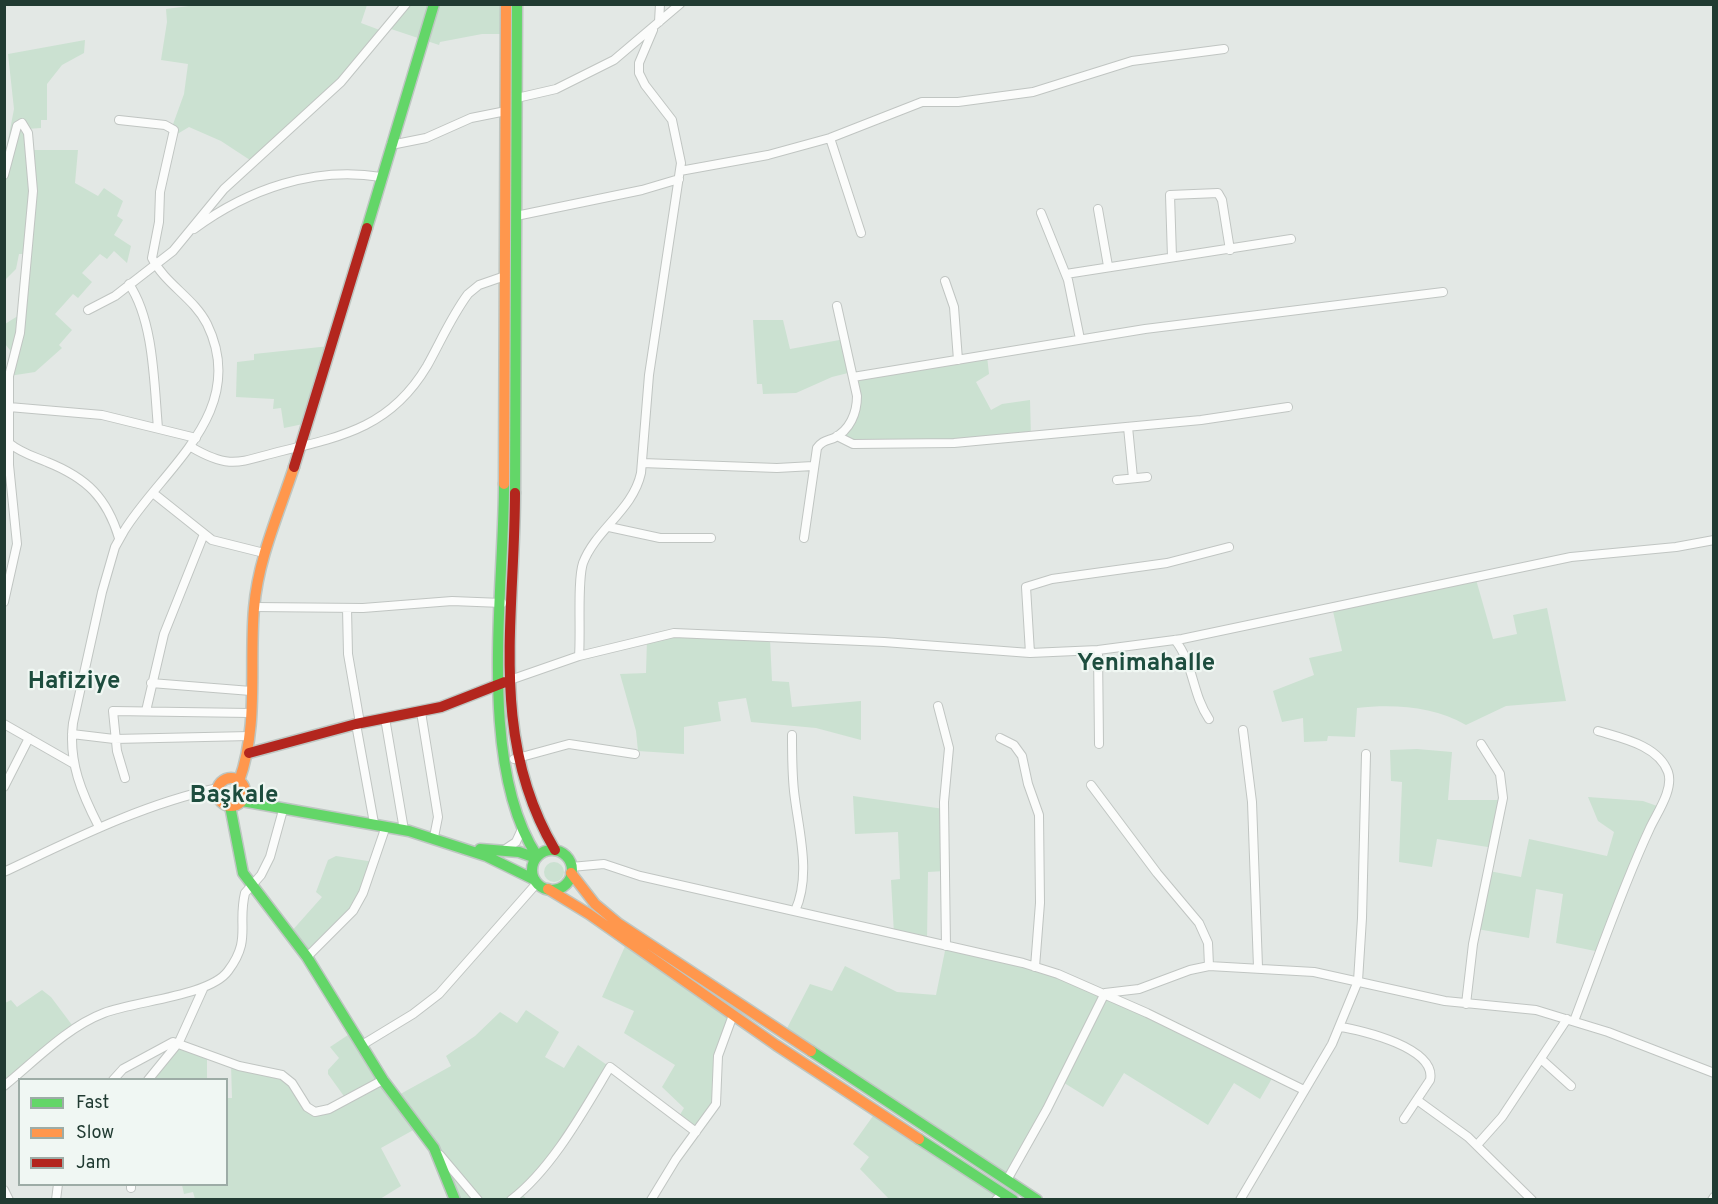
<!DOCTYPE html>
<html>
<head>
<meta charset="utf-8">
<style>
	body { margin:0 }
	#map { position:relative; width:1718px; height:1204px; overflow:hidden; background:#e3e8e5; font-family:Overpass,sans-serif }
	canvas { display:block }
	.frame { position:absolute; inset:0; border:6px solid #213b32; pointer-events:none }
	.legend { position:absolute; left:18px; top:1078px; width:210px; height:108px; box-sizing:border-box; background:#f0f7f3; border:2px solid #9daca6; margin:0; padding:8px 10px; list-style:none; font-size:18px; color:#213b32 }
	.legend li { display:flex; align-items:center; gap:12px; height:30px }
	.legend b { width:30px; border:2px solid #9daca6 }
</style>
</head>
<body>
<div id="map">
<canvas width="1718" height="1204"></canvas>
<div class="frame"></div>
<ul class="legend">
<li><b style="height:8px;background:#63d668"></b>Fast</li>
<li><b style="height:8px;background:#ff974d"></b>Slow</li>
<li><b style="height:8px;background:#b3261e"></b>Jam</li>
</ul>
</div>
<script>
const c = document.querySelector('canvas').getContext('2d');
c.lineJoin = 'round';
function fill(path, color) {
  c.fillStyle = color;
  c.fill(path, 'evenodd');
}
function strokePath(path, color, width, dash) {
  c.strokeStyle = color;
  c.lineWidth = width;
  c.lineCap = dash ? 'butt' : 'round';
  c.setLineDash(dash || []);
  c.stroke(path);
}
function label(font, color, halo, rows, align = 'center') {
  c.font = font + ' Overpass,sans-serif';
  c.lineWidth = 4.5;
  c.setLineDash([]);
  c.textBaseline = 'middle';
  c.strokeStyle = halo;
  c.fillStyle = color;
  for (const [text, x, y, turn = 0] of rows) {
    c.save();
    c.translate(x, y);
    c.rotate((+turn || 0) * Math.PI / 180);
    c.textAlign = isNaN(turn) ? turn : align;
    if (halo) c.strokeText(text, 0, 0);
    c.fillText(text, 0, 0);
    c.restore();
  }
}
fill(new Path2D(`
	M204,4L367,5L361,23L385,32L360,61L253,162L221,141L189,127L174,136L172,127L184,94L188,64L161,60L167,22L166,9Z
	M406,5H506V34H482L440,42L439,45L388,28Z
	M85,40L84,53L62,65L47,84V120H41V128L27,129L31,150H78L75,183L98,196L104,188L123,201L117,216L123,220L114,235L131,246L127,263L114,251L107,259L100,254L82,273L92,282L78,298L73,294L55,314L72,330L59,345L62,348L35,372L9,376L14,355L5,344V324L21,314L27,254H19L16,269L5,280V156L14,109L8,54Z
	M753,320H783L790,349L845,339L852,372L832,377L796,393L763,394L762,384H757Z
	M330,346L308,423L284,428L281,408L273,409L274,399L236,397L237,362L254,360V354Z
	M987,356L989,374L976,382L991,410L1002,404L1030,400L1031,437L849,443L842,432L855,414L853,377Z
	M1475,576L1493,639L1517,634L1513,615L1547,608L1566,701L1506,706L1466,725C1434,706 1393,704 1357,708L1355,737L1328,736L1327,741L1304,742L1303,718L1282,722L1273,691L1314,675L1309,658L1342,651L1332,607Z
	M674,633L770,639L772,681L789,682L792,707L861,701V740L816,728L751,722L746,698L718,702L721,721L684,727V754L638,751L636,731L620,674L646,673L647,639Z
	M1417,749L1452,752L1448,800H1503L1494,848L1437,839L1432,867L1399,862L1402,782L1391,781L1390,750Z
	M853,796L944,809L945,871L928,872L927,941L894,934L891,880L900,879L898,832L855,834Z
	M1588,797L1643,801L1660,807L1600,952L1556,943L1563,894L1536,889L1529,938L1477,929L1489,871L1521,877L1529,839L1607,856L1614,832L1598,821Z
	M336,856L374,862L353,911L307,957L290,933L322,897L316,892L328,860Z
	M544 872a10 10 0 1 1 20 0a10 10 0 1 1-20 0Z
	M627,942L733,1015L724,1037L717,1098L696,1132L678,1118L684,1108L662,1087L675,1065L624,1033L634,1011L602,997Z
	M946,946L1058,974L1274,1075L1260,1099L1234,1083L1208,1125L1124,1073L1103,1107L1061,1081L1007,1180L784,1034L810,984L832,991L845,966L897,992L936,995Z
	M42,990L51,997L75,1029L5,1086V1003L11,1000L17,1007Z
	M526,1010L559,1032L545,1057L564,1068L578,1045L610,1067L573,1126L520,1191L526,1199H455L450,1183L417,1128L381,1148L401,1186L380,1199H195L193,1192L184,1194L182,1185L226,1184V1098H232L231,1064L278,1074L315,1112L346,1099L328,1074V1070L339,1058L330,1047L354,1031L395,1097L451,1066L446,1056L475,1036L500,1012L517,1023Z
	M178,1044L207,1056V1079L148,1080Z
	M878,1109L1013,1199H889L860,1169L869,1157L853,1144Z`), '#cbe1d1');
const street = new Path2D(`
	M659,22L660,4
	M517,98L556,89L614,60L680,4
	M830,138L861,233
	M391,145L426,138L471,118L506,111
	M680,171L768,155L830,138L922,102H958L1033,92L1132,61L1224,49
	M4,175L17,126L22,123L28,133L33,191L20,333L9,376V465L17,544L4,602
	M1098,209L1108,266
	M1041,213L1068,280L1080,339
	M516,216L642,190L679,179
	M194,229C248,189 315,166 381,177
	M1172,257L1170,195L1218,193L1222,200L1230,250
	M1066,274L1291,239
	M945,281L954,307L958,360
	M129,284C154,321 154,384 158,428
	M88,310L115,296L173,251L224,189L341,82L406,4
	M853,377L1145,329L1443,292
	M9,407L102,415L196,438
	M1128,427L1133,478
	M837,436L853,444L954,443L1201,420L1288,407
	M9,443C21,453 33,456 47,462C87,478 107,498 119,538
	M191,447C232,471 240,461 282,451C346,436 392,425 427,366C441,341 451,317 468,294L479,285L505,276
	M642,463L777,468L813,466
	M1117,480L1147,477
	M153,493L212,540L264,553
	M609,527L660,538H711
	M804,538L817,448C822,441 826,441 834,438C850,430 857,413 857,396L837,306
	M254,607L363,608L452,601L502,603
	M347,608L348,654L360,723
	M1175,640C1194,664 1192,694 1209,719
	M1098,650L1099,744
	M1030,653L1026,587L1052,579L1167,563L1229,547
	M579,656C581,632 577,581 583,563C596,529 633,510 641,473L649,375L681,163L672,120L645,85L639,73V63L653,30
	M510,680L579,656L674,633L884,642L1030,653L1098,650L1182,639L1571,557L1676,547L1714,540
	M151,683L251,691
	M938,706L949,748L944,802L946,946
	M146,711L164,634L204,534
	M421,712L438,817L434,837
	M385,718L404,830
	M4,724L74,764
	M356,724L374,823
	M1243,730L1252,802L1258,967
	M72,734L114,739L250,736
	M792,735C792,753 792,772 794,791C798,829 812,874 795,911
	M1000,738L1014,745L1022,756L1028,784L1039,815L1040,903L1035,967
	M514,759L569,744L635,754
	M125,778L117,751L113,711L250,713
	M1091,785L1157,873L1199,923L1208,943L1209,966
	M4,787L29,738
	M99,827C82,794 68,762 73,723L102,592L115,547L124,531C162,469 250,412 207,324C194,298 165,284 152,258L159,222L160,192L174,130L165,125L119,120
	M504,850L516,842L522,829
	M571,867L604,864L640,876L1023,963L1058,974L1147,1013L1304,1090
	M4,872C74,839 143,804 218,788
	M307,957L353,911L363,893L386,826
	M1466,1004L1473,944L1503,798L1500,774L1481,744
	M1574,1021C1599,956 1621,890 1650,828C1657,813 1674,789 1668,772C1658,745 1621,738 1598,731
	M1340,1027C1362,1030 1437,1048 1430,1080L1404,1119
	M362,1045L413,1014L439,994L537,883
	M1541,1059L1571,1086
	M113,1080L123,1069L173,1042L239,1066L282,1075L292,1083L307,1107L315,1112L329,1109L383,1080
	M148,1080L179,1042L203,989
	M4,1086C35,1061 67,1027 104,1013C135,1001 210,996 228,971C252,939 237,926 245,893L261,875L270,857L283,810
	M1417,1100L1468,1137L1532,1200
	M1477,1145L1502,1117L1567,1019
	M440,1155L478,1200
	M1007,1180L1047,1109L1105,993L1139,989L1190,970L1209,966L1314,972L1445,1001L1536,1010L1608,1032L1714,1073
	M131,1184V1188
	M4,1190L9,1200
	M56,1200L58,1184
	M511,1200C552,1169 584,1110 610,1067L696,1132
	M651,1200L676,1159L716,1104L718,1056L733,1015
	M996,1200L1003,1193
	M1240,1200L1332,1044L1358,981L1362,918L1366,754
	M1712,1200L1714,1197`);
const fast = new Path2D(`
	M367,228L434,4
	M504,484C504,592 477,764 537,856
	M515,493L517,4
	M242,801L409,831L486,856L535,880
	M230,806L243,873L307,957L383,1080L434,1148L455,1200
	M480,849L519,852L536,858
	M532 870a20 20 0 1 1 40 0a20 20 0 1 1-40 0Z
	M811,1051L1037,1200
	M919,1139L1013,1200`);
const slow = new Path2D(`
	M504,484L506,4
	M217 792a14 14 0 1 1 28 0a14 14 0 1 1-28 0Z
	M239,781C259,726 249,665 254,608C258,559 279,513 294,467
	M571,873L595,904L619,924L811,1051
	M548,889L589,914L776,1045L919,1139`);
const jam = new Path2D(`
	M294,467L367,228
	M515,493C515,617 488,737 555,850
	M249,753L356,724L441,707L505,682`);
strokePath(street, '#c0c5c2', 10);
strokePath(fast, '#bec6c2', 13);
strokePath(slow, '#bec6c2', 13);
strokePath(jam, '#bec6c2', 13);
strokePath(street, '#fbfcfb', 8);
strokePath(fast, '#63d668', 10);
strokePath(slow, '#ff974d', 10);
strokePath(jam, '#b3261e', 10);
label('bold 24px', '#1d4d3e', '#f0f7f3', [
	["Yenimahalle",1146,665],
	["Hafiziye",74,683],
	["Başkale",234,797]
]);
</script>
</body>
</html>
